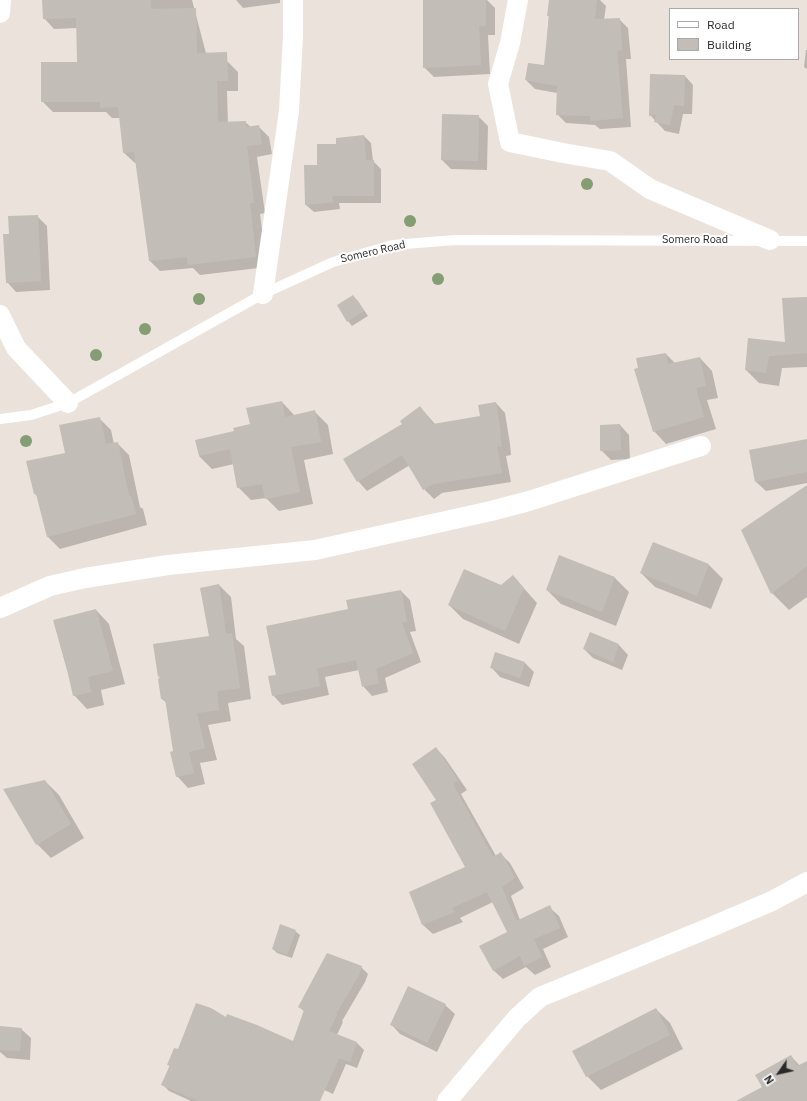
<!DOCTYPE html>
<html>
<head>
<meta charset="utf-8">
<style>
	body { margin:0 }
	#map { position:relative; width:807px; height:1101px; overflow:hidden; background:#ebe3db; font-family:"IBM Plex Sans",sans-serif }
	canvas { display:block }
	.legend { position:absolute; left:669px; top:8px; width:130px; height:52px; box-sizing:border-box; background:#fff; border:1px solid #a9a9a9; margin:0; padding:5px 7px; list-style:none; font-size:12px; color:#292929 }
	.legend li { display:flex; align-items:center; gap:8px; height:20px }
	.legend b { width:20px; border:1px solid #a9a9a9 }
	.north { position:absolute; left:759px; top:1053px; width:40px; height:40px; -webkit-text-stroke:3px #fff; paint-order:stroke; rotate:236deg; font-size:11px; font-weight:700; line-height:16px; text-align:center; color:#292929 }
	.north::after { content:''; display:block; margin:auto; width:14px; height:18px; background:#292929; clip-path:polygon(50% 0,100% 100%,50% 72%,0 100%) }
</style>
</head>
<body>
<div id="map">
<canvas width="807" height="1101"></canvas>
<ul class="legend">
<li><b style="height:5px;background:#fff"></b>Road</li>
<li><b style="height:11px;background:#c3bdb8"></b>Building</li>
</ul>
<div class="north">N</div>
</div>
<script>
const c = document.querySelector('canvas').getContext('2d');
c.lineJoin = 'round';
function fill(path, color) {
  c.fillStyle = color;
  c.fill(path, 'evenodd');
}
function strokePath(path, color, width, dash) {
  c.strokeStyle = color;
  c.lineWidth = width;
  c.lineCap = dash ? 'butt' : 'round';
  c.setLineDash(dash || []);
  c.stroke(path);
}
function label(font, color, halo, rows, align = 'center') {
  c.font = font + ' "IBM Plex Sans",sans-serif';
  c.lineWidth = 4;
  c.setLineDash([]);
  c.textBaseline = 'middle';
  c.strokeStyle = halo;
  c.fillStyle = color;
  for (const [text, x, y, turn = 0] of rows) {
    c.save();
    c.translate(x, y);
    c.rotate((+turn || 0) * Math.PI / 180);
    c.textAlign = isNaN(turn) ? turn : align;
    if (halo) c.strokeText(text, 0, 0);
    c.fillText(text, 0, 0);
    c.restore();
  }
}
fill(new Path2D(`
	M43,0H192L207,57L227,61L238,72V91H227L228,123L245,122L251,127L258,126L269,137L272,154L257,157L265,213L260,214L267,267L200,275L193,268L160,271L150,261L137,163H135L124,153L120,118H112L106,112H53L42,101L78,63L77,28L54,29L44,18Z
	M236,0H280V3L243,8Z
	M424,0H487L495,8V35H488L490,74L434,77L424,67Z
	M550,0H600L606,6L604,20L619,19L628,28L631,59H626L631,127L600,129L595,125L566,123L557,114V93L535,89L526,80L545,66Z
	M806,50H807V69L804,67Z
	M685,76L693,85L692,114H683L679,134L665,131L650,115Z
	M478,116L488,126L487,170L451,169L442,160Z
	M364,136L371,143L373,161L381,169V203H339L340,209L314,212L306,205L305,166H318L337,145Z
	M37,216L47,226L50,290L16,292L7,282L10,235Z
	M353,296L358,301L368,316L352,326L348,321Z
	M807,298V367L782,368L779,386L759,383L746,370L786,344Z
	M666,354L675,363L700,358L712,371L718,398L707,400L716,429L666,444L654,431Z
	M282,402L295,416L315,412L328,425L333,454L304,460L313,504L279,511L266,498L251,500L238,487L234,464L212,469L199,456L235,432L251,425Z
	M496,403L505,413L510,444L511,455L506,456L511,482L442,493L434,499L424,489L410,465L367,491L358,481L345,460L403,424L420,407L435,424L481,417Z
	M99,418L111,430L114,444L117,443L129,455L140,507L143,509L147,525L60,549L48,537L38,497L35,494L66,453Z
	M620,425L629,435L630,459L611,460L601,450Z
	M807,440V483L766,491L756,482Z
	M807,486V597L789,610L772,593Z
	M653,543L709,565L723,579L711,609L655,587L641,573Z
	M560,557L615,578L629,592L616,626L561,604L547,590Z
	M513,576L537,603L519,644L463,619L449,605L501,586Z
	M219,585L231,597L236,639L244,646L251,699L228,703L231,721L208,725L217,760L200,763L205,784L188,788L177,776L174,752L167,703L162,699L160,678L159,677L210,637Z
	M401,591L410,600L416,631L410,632L421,662L385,678L388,692L372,696L363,686L359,670L325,677L329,695L282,705L273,695L277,675Z
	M96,610L109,624L125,684L101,690L104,705L87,709L74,695Z
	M590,633L619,645L628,655L622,670L593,658L584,649Z
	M525,663L534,672L529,687L500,677L491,667Z
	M436,748L445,758L467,790L461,794L496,856L501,854L510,863L524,888L511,896L520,920L549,907L559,916L568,937L543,949L551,967L535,975L526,967L503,979L493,970L508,932L493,902L460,918L463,922L433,934L423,925L411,893L466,868L438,800Z
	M45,781L59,795L84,838L51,858L37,844Z
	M295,931L300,935L292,958L277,953L273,949Z
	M361,967L368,974L365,982L342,1021L343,1022L337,1035L357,1043L364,1050L357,1068L346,1064L333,1094L309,1083L302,1101H191L169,1091L162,1084L170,1066L168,1065L178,1051L227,1018L293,1042L305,1012L299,1007Z
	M445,1005L455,1014L437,1052L400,1034L391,1024Z
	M656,1009L670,1023L683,1049L601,1090L587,1076Z
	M0,1027L21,1029L31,1038L30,1060L7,1058L0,1052Z
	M791,1056L800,1066L807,1062V1101H738L763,1087Z`), '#0003');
fill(new Path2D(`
	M42,0H151V9L196,8L197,53L227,52L228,81H217L218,122L246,121V127L259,125L262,144L247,146L254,203H250L256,257L188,265L187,257L149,261L134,152L123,153L118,107L100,108V102H41V62H77L76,18L43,19Z
	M423,0H486V26H479L481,65L423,68Z
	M549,0H597L595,19L620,18L622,50L617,51L623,118L590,121V116L556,115L557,86L525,80L528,63L544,65L549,16H547Z
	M650,74L685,75L684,106L674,105L670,125L654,122L656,115L649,116Z
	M442,114L479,115L478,161L441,160Z
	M364,135L366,160H374V196H332L333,202L305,205L304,165H317V144H336V138Z
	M38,215L41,281L6,283L3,234H9L8,216Z
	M353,295L364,311L347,322L337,305Z
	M807,297V353L769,356L766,373L745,370L748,338L785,342L782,298Z
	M666,353L668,364L700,357L706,386L696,388L704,417L653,432L634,369L638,368L636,358Z
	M282,401L285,417L315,410L321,442L291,447L300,492L265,499L262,484L237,488L230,449L199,456L195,440L234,431L233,428L250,424L246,408Z
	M496,402L501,435H500L502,446L497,447L502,473L433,484L423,490L402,455L357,482L343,459L402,424L400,421L420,406L433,424L480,416L478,405Z
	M100,417L106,444L118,442L129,496H131L136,514L47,537L36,494H34L26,461L65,453L59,425Z
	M620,424L621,450L600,451V425Z
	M807,439V472L755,482L749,450Z
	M807,485V566L771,594L741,530Z
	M653,542L709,564L697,596L640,573Z
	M559,555L615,577L602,612L546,590Z
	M464,569L501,585L513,575L524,588L505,631L448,605Z
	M219,584L226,634L232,633L240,688L217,691L219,710L197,713L205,748L189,752L194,773L176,777L170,752L173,751L165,699H161L158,679L162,676L158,677L153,644L209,636L200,588Z
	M401,590L407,622L402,623L413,653L376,669L379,683L362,687L356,660L317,668L320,686L272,696L268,676L276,675L266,626L348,609L346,600Z
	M96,609L113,671L88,677L91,692L73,696L68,674L53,620Z
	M590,632L619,644L613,662L583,649Z
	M495,652L525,662L520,678L490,668Z
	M436,747L458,780L453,784L493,857L501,852L515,878L502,887L516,921L550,905L560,928L534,939L542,957L524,966L520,956L493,971L479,946L507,932L487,892L452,908L455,912L422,925L409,892L465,867L430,803L436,800L412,764Z
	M45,780L71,824L36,845L3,789Z
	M280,924L296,930L287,955L272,949Z
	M327,953L362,966L359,975L336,1014L337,1015L329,1031L357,1042L350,1062L339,1058L320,1101H198L161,1085L170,1065H167L174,1048L178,1049L196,1003L211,1008L226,1017L227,1014L257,1025L293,1041L304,1010L298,1007Z
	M408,986L446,1004L427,1043L390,1025Z
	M656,1008L670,1035L586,1077L572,1051Z
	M0,1026L22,1028L20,1051L0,1050Z
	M791,1055L797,1066L807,1061V1101H736L762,1087L755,1075Z`), '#c3bdb8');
strokePath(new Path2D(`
	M0,419L31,415L68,403L263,294L333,262L393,245L455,240L807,241`), '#fff', 10);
strokePath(new Path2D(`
	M518,0L510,43L498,84L510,142L563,153L610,161L650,189L770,240
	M0,13L1,0
	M263,294L289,111L293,36V0
	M0,315L16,348L68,403
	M0,608L50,586L85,578L168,565L315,550L491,511L529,501L701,446
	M447,1101L517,1018L540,997L704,930L772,901L807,882`), '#fff', 20);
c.fillStyle = '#849d72';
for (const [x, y] of [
	[587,184],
	[410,221],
	[438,279],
	[199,299],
	[145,329],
	[96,355],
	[26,441]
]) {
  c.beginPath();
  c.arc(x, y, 6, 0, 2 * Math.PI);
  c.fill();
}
label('11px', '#292929', '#fff', [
	["Somero Road",695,240],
	["Somero Road",373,252,-13]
]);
</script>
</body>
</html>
